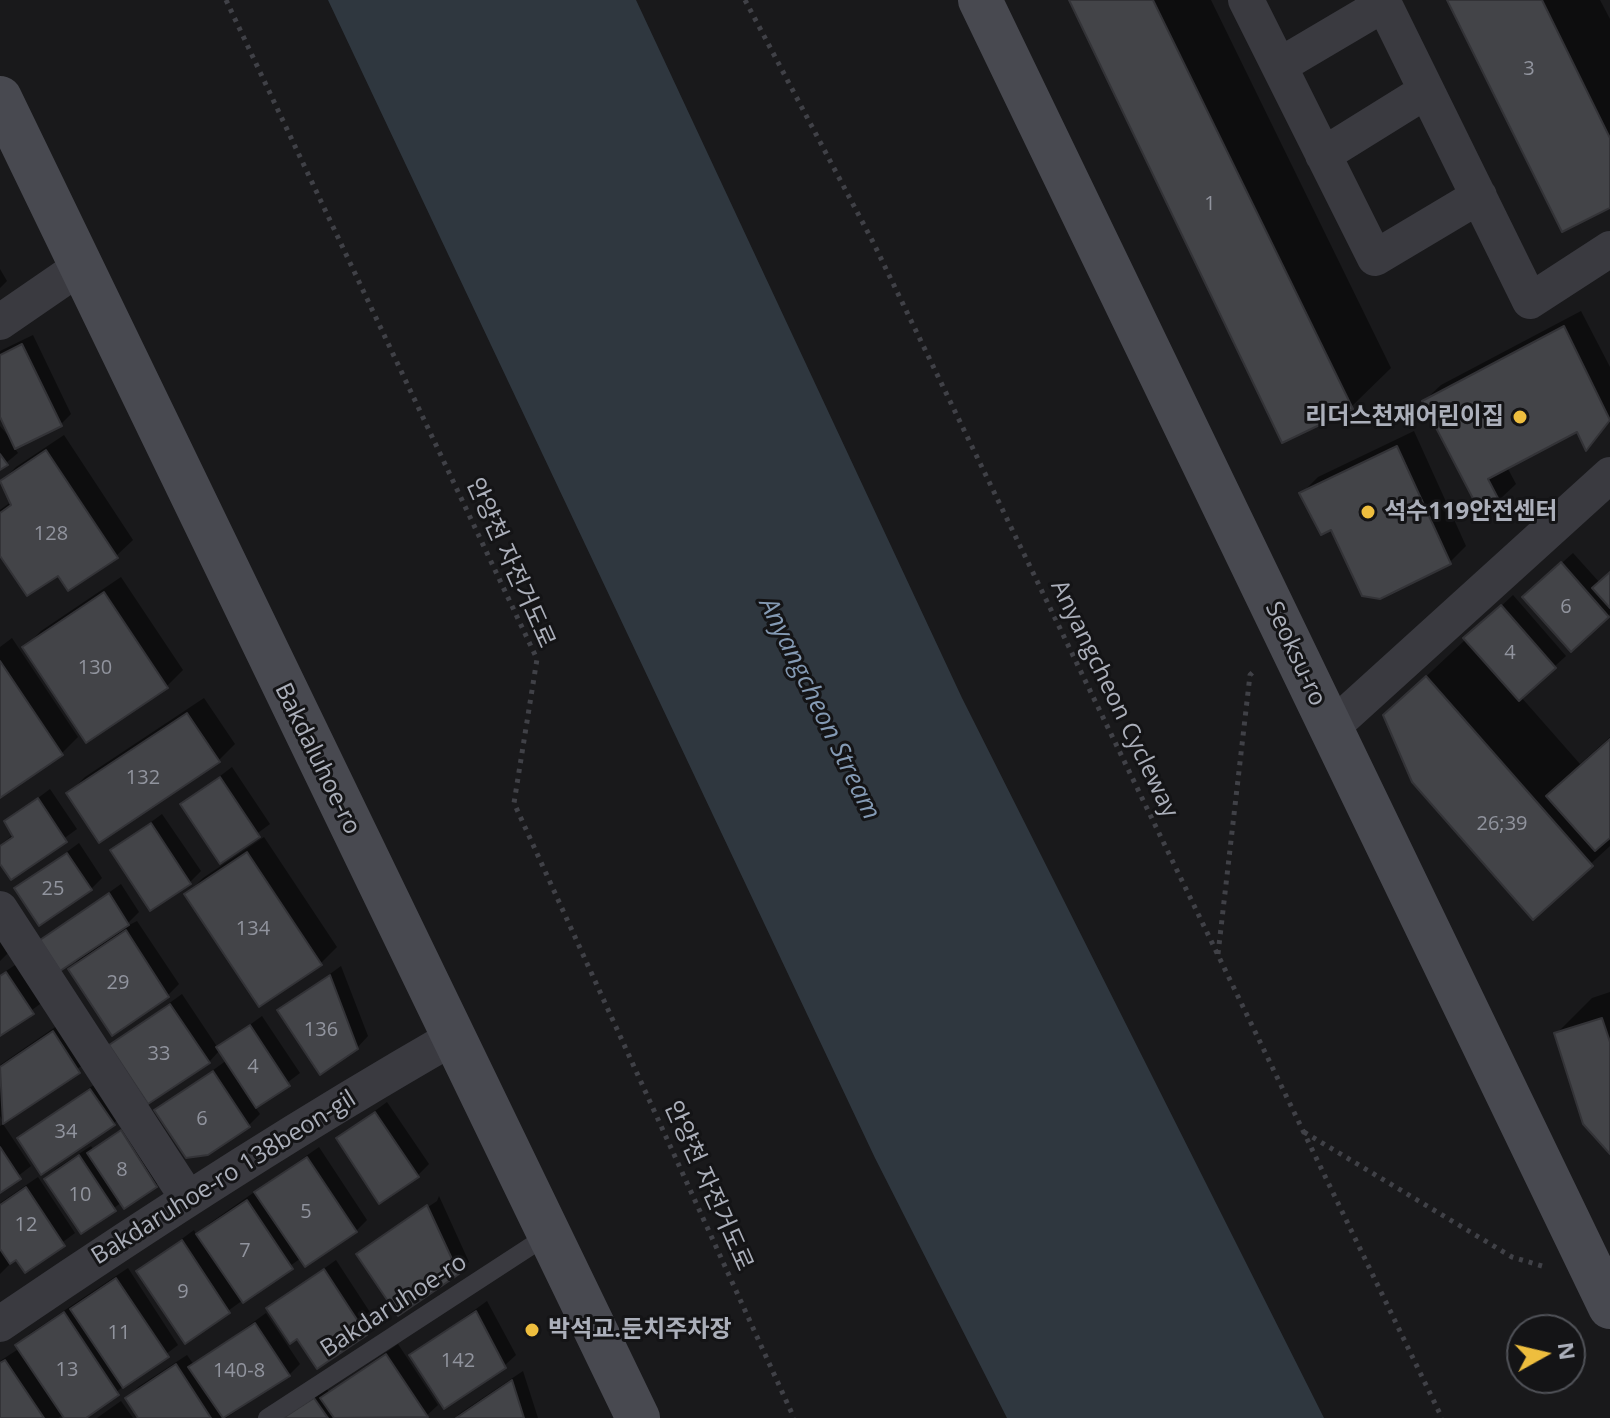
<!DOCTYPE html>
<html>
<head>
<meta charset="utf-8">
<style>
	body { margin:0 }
	#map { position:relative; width:1610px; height:1418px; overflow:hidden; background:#19191b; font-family:"Open Sans",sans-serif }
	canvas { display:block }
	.north { position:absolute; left:1506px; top:1314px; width:80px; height:80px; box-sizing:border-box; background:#141416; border:2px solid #505258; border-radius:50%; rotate:82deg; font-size:22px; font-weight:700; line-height:32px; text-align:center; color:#abafba }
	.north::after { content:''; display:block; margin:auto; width:28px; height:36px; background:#eebe3e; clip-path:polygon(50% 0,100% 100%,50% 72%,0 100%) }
</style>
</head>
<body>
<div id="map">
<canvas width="1610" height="1418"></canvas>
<div class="north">N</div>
</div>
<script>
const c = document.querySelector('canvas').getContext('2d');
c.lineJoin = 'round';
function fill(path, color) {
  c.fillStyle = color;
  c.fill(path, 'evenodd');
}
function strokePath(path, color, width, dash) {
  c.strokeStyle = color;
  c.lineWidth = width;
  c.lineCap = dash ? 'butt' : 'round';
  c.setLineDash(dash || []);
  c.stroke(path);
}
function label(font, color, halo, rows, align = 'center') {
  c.font = font + ' "Open Sans","Noto Sans KR",sans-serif';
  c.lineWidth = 6;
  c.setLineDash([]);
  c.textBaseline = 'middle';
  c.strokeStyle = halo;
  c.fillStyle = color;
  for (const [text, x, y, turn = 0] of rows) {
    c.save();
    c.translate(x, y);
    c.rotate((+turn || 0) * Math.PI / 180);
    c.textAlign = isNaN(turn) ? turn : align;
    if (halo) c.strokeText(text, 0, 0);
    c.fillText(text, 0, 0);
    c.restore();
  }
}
fill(new Path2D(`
	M328,0H636L962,698L1324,1418H1007L875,1158Z`), '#2f373f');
fill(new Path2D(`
	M1072,0H1211L1391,368L1351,407Z
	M1450,0H1600L1610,19V206Z
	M0,269L7,281L0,288Z
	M1581,311L1610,367V422L1587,448L1578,430L1507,467L1516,484L1499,500L1424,401L1441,385Z
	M33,335L71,414L60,425L14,447L18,453L0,468V426L16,445L0,412V351Z
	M1414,431L1466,546L1449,563L1332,528L1302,493L1318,477Z
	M64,435L133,540L116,556L59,573L0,552V510L11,502L0,483L16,467Z
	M1573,553L1600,583L1610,573V614L1571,649L1536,586Z
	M121,577L183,670L166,687L24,648L41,631Z
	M1513,595L1566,656L1521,697L1580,764L1610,737V846L1533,917L1385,715Z
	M12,638L78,737L61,754L0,795V647Z
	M204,698L235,744L218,761L68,794L85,777Z
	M232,767L270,824L220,861L182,805Z
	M50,789L77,829L11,877L0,861V845L14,834L6,822Z
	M162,814L201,871L190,882L113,850Z
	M264,837L337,947L321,963L187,894L203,878Z
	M79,843L102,878L91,889H17Z
	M121,884L139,912L123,928L137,921L179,984L168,995L70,970L84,952L42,940Z
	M0,933L11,950L0,961Z
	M18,963L44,1001L0,1034V975Z
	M341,966L368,1036L357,1048L280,1010Z
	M1610,992V1151L1556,1034L1592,998Z
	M182,994L218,1048L262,1016L300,1073L255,1107L260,1114L249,1125L157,1111L227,1060L220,1050L209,1062L111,1045Z
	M64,1021L90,1060L3,1121L0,1116V1065Z
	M102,1079L124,1113L113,1124L19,1138Z
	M387,1102L429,1164L418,1175L338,1138Z
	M132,1121L167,1174L156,1185L125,1206L122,1202L82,1232L46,1179L57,1168L91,1146L93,1149Z
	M3,1124L31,1166L0,1190V1126Z
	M319,1147L367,1220L356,1231L301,1258L185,1342L138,1271L194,1230L197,1236L210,1223Z
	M38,1177L75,1233L25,1270L17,1257L0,1274V1203Z
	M439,1196L469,1262L458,1273L358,1254L437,1201Z
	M336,1260L377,1323L366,1334L297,1336L269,1308Z
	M128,1268L178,1345L82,1418H66L63,1413L59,1418H0V1361L20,1348L18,1345L29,1334Z
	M487,1301L516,1355L504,1366L411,1356Z
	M266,1313L300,1364L289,1375L226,1418H141L127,1398L138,1387L187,1355L194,1365Z
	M398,1344L438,1405L424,1418H281L326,1388L329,1392Z
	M523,1371L538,1418H455L459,1414Z
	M121,1401L133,1418H97Z`), '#0007');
const building = new Path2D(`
	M1069,0H1153L1353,409L1282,443Z
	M1447,0H1542L1610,138V208L1562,232Z
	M1564,326L1610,420L1586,451L1577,432L1488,479L1500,502L1480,512L1422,401Z
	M22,344L62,426L15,449L0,417V355Z
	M1397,446L1451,564L1380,599L1362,596L1331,530L1321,535L1299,493Z
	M46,450L118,558L68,591L58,576L27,596L0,556V513L11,505L0,481Z
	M0,454L8,465L0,470Z
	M1561,562L1609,617L1571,652L1522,597Z
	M1610,572V608L1592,588Z
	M104,592L168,688L86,743L22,647Z
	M1501,605L1556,668L1519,701L1463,638Z
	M0,661L63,755L0,798Z
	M1426,676L1593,866L1533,920L1412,782L1383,715Z
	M187,713L220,762L99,843L66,793Z
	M1610,739V838L1595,851L1546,796Z
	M220,777L260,837L220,864L180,804Z
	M38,798L67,842L11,880L0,864V846L13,837L4,821Z
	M151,823L191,884L150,911L110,850Z
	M247,852L322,965L259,1007L184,894Z
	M67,853L92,890L39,926L14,888Z
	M109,893L129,925L60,971L40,940Z
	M126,930L169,997L112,1036L68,969Z
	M6,972L34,1014L0,1036V976Z
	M330,975L358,1049L320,1075L277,1010Z
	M170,1004L210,1063L148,1104L109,1045Z
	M1602,1018L1610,1042V1154L1583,1124L1554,1033Z
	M250,1025L290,1086L256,1108L216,1047Z
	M53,1031L80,1073L3,1124L0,1067Z
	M213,1071L250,1127L208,1155L186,1158L154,1110Z
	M90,1089L115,1125L41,1175L17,1138Z
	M375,1112L419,1177L379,1204L336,1138Z
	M121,1130L157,1187L124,1209L87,1153Z
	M0,1147L21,1179L0,1193Z
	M79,1155L116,1211L81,1234L44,1179Z
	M307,1157L357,1232L305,1267L254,1192Z
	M26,1187L65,1246L25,1273L16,1260L10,1264L0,1249V1205Z
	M247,1200L293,1269L243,1303L196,1234Z
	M427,1205L459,1274L398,1316L356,1254Z
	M182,1240L230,1313L185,1344L136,1271Z
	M324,1269L367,1335L317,1369L297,1339L290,1344L266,1308Z
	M116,1278L169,1357L123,1388L70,1309Z
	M476,1311L506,1368L444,1409L409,1355Z
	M64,1312L119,1395L86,1418H64L15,1345Z
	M255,1323L290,1376L223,1418L188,1367Z
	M386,1354L428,1417L334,1418L320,1398Z
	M5,1360L44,1418H0V1363Z
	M176,1364L211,1418H138L125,1398Z
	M512,1380L524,1418H456Z
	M314,1398L328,1418H283Z`);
fill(building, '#434448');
strokePath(building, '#333337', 2);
strokePath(new Path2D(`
	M226,0L537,659L514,803L794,1418
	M745,0L873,242L1442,1418
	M1218,954L1250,675L1254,671
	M1304,1132L1512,1257L1542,1266`), '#404147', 5, [4, 6]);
strokePath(new Path2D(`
	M267,1418L548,1235`), '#3a3a40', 18);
strokePath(new Path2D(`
	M1246,0L1375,258L1479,196
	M1382,0L1530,301L1610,249
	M1279,66L1384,4
	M1323,155L1426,91
	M0,322L80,267
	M1330,729L1610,475
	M0,909L187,1197
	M0,1324C148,1223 297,1127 452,1038`), '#3a3a40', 36);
strokePath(new Path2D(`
	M980,0L1610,1307
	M0,98L638,1418`), '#484950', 44);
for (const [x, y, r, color] of [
	[1520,417,8,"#eebe3e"],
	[1368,512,8,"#eebe3e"],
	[532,1330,8,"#eebe3e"]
]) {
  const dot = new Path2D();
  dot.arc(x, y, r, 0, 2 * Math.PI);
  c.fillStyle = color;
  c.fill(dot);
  strokePath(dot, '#141416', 3);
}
label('20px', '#91949e', null, [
	["3",1529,69],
	["1",1210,204],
	["128",51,534],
	["6",1566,607],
	["4",1510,653],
	["130",95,668],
	["132",143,778],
	["26;39",1502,824],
	["25",53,889],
	["134",253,929],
	["29",118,983],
	["136",321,1030],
	["33",159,1054],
	["4",253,1067],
	["6",202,1119],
	["34",66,1132],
	["8",122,1170],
	["10",80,1195],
	["5",306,1212],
	["12",26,1225],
	["7",245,1251],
	["9",183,1292],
	["11",119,1333],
	["142",458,1361],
	["13",67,1370],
	["140-8",239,1371]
]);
label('bold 24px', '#abafba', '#141416', [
	["리더스천재어린이집",1504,417,"right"],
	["석수119안전센터",1384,512],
	["박석교.둔치주차장",548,1330]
], 'left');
label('24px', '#abafba', '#141416', [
	["안양천 자전거도로",510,563,66],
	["Seoksu-ro",1295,654,65],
	["Anyangcheon Cycleway",1114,699,64],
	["Bakdaluhoe-ro",317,759,64],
	["Bakdaruhoe-ro 138beon-gil",224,1178,-32],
	["안양천 자전거도로",708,1186,66],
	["Bakdaruhoe-ro",394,1306,-33]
]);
label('italic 26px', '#849ab4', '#141416', [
	["Anyangcheon Stream",819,709,64]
]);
</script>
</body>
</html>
